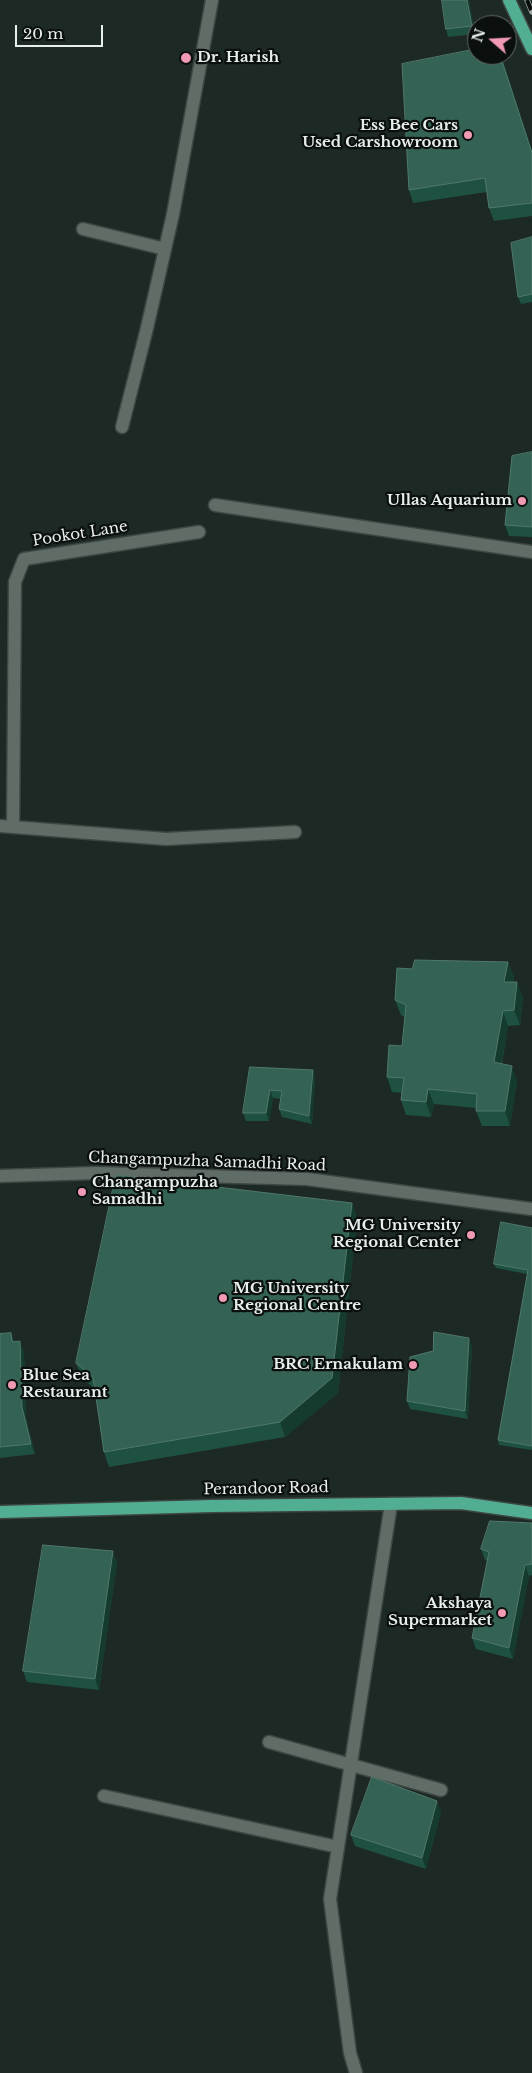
<!DOCTYPE html>
<html>
<head>
<meta charset="utf-8">
<style>
	body { margin:0 }
	#map { position:relative; width:532px; height:2073px; overflow:hidden; background:#1d2924; font-family:"Libre Baskerville",serif }
	canvas { display:block }
	.north { position:absolute; left:467px; top:15px; width:50px; height:50px; box-sizing:border-box; background:#0b100e; border:1px solid #636966; border-radius:50%; rotate:289deg; font-size:14px; font-weight:700; line-height:20px; text-align:center; color:#e7eeeb }
	.north::after { content:''; display:block; margin:auto; width:18px; height:22px; background:#f09ab4; clip-path:polygon(50% 0,100% 100%,50% 72%,0 100%) }
	.scale { position:absolute; left:15px; top:25px; width:88px; height:22px; box-sizing:border-box; border:2px solid #e7eeeb; border-top:0; padding-left:6px; font-size:15px; line-height:18px; white-space:nowrap; color:#e7eeeb; -webkit-text-stroke:4px #0b100e; paint-order:stroke }
</style>
</head>
<body>
<div id="map">
<canvas width="532" height="2073"></canvas>
<div class="north">N</div>
<div class="scale">20 m</div>
</div>
<script>
const c = document.querySelector('canvas').getContext('2d');
c.lineJoin = 'round';
function strokePath(path, color, width, dash) {
  c.strokeStyle = color;
  c.lineWidth = width;
  c.lineCap = dash ? 'butt' : 'round';
  c.setLineDash(dash || []);
  c.stroke(path);
}
function fill(path, color) {
  c.fillStyle = color;
  c.fill(path, 'evenodd');
}
function label(font, color, halo, rows, align = 'center') {
  c.font = font + ' "Libre Baskerville",serif';
  c.lineWidth = 4.5;
  c.setLineDash([]);
  c.textBaseline = 'middle';
  c.strokeStyle = halo;
  c.fillStyle = color;
  for (const [text, x, y, turn = 0] of rows) {
    c.save();
    c.translate(x, y);
    c.rotate((+turn || 0) * Math.PI / 180);
    c.textAlign = isNaN(turn) ? turn : align;
    if (halo) c.strokeText(text, 0, 0);
    c.fillText(text, 0, 0);
    c.restore();
  }
}
const minor = new Path2D(`
	M83,229L165,249
	M122,427L147,328L173,214L212,0
	M215,505L532,552
	M0,826L166,839L295,832
	M13,827L15,582L24,559L199,532
	M0,1176L96,1173L307,1179L532,1209
	M269,1742L441,1790
	M104,1796L338,1847
	M356,2073L350,2053L330,1899L391,1504`);
const major = new Path2D(`
	M509,0L532,49
	M0,1512L212,1506L461,1503L532,1513`);
strokePath(minor, '#3d4642', 15);
strokePath(major, '#3d4642', 15);
strokePath(minor, '#606d67', 12);
strokePath(major, '#52ae92', 12);
const rail = new Path2D(`
	M527,0L532,12`);
strokePath(rail, '#9fa8a4', 5.5);
strokePath(rail, '#0b100e', 4, [11]);
fill(new Path2D(`
	M442,0H469L475,34L448,37L446,29Z
	M477,55H501L532,151V216L494,221L489,208L487,192L413,203L409,190Z
	M532,237V302L521,304L518,297Z
	M532,452V537L509,536L505,525Z
	M508,962L514,977L513,982L523,997L520,1025L508,1026L502,1064L517,1081L510,1126H482L476,1111V1108L434,1104L431,1117L406,1115L401,1100L402,1093L392,1092L387,1077L402,1046L405,1017L401,1015L395,1000L412,969Z
	M250,1067L313,1070L315,1078L312,1124L282,1117L279,1109L281,1099L273,1098L269,1121H246L243,1113Z
	M352,1203L357,1218L338,1393L285,1437L109,1467L104,1452L95,1389L82,1378L76,1363Z
	M532,1228V1450L499,1445L498,1440L527,1274L496,1268L494,1264Z
	M11,1333L14,1342L24,1352L26,1418L35,1454L0,1458V1334Z
	M472,1346L468,1419L410,1409L407,1401L433,1351Z
	M532,1523V1575L529,1576L513,1659L476,1649L472,1638L488,1561L485,1560L481,1549Z
	M117,1562L99,1690L27,1682L23,1671Z
	M441,1812L426,1869L355,1846L351,1835Z`), '#1e5142');
fill(new Path2D(`
	M467,0H469L475,34L472,26Z
	M500,55L532,151V153Z
	M508,962L514,977L510,997L504,982Z
	M517,982L523,997L520,1025L514,1010Z
	M503,1011L508,1026L499,1078L494,1062Z
	M512,1066L517,1081L510,1126L505,1111Z
	M313,1070L315,1078L312,1124L309,1116Z
	M428,1089L434,1104L431,1117L426,1102Z
	M270,1090L273,1098L269,1121L266,1113Z
	M352,1203L357,1218L338,1393L285,1437L280,1422Z
	M469,1338L472,1346L468,1419L465,1411Z
	M20,1341L24,1352L26,1418L35,1454L31,1444L22,1407Z
	M113,1551L117,1562L99,1690L95,1679Z
	M525,1565L529,1576L513,1659L509,1648Z
	M437,1801L441,1812L426,1869L422,1858Z`), '#153a2e');
const building = new Path2D(`
	M442,0H467L472,26L446,29Z
	M477,49V55H500L532,153V203L489,208L485,178L409,190L402,64Z
	M532,237V294L518,297L511,243Z
	M532,452V527L505,525L512,456Z
	M415,960L508,962L504,982H517L514,1010L503,1011L494,1062L512,1066L505,1111H476L477,1094L428,1089L426,1102L401,1100L404,1078L387,1077L389,1045L402,1046L406,1005L395,1000L397,968L412,969Z
	M250,1067L313,1070L309,1116L279,1109L282,1091L270,1090L266,1113H243Z
	M116,1175L352,1203L332,1378L280,1422L104,1452L93,1377L76,1363Z
	M501,1222L532,1228V1446L498,1440L528,1270L494,1264Z
	M434,1332L469,1338L465,1411L407,1401L410,1357L433,1351Z
	M11,1333L12,1342L20,1341L22,1407L31,1444L0,1447V1334Z
	M490,1521L532,1523V1564L525,1565L509,1648L472,1638L489,1552L481,1549Z
	M43,1545L113,1551L95,1679L23,1671Z
	M372,1777L437,1801L422,1858L351,1835Z`);
fill(building, '#346254');
strokePath(building, '#50786c', 1);
for (const [x, y, r, color] of [
	[186,58,6,"#f09ab4"],
	[468,135,5,"#f09ab4"],
	[522,501,5,"#f09ab4"],
	[82,1192,5,"#f09ab4"],
	[471,1235,5,"#f09ab4"],
	[223,1298,5,"#f09ab4"],
	[413,1365,5,"#f09ab4"],
	[12,1385,5,"#f09ab4"],
	[502,1613,5,"#f09ab4"]
]) {
  const dot = new Path2D();
  dot.arc(x, y, r, 0, 2 * Math.PI);
  c.fillStyle = color;
  c.fill(dot);
  strokePath(dot, '#0b100e', 2);
}
label('bold 15px', '#e7eeeb', '#0b100e', [
	["Dr. Harish",197,58,"left"],
	["Ess Bee Cars",458,126],
	["Used Carshowroom",458,143],
	["Ullas Aquarium",512,501],
	["Changampuzha",92,1183,"left"],
	["Samadhi",92,1200,"left"],
	["MG University",461,1226],
	["Regional Center",461,1243],
	["MG University",233,1289,"left"],
	["Regional Centre",233,1306,"left"],
	["BRC Ernakulam",403,1365],
	["Blue Sea",22,1376,"left"],
	["Restaurant",22,1393,"left"],
	["Akshaya",492,1604],
	["Supermarket",492,1621]
], 'right');
label('15px', '#e7eeeb', '#0b100e', [
	["Pookot Lane",80,534,-9],
	["Changampuzha Samadhi Road",207,1162,2],
	["Perandoor Road",266,1489,-1]
]);
</script>
</body>
</html>
